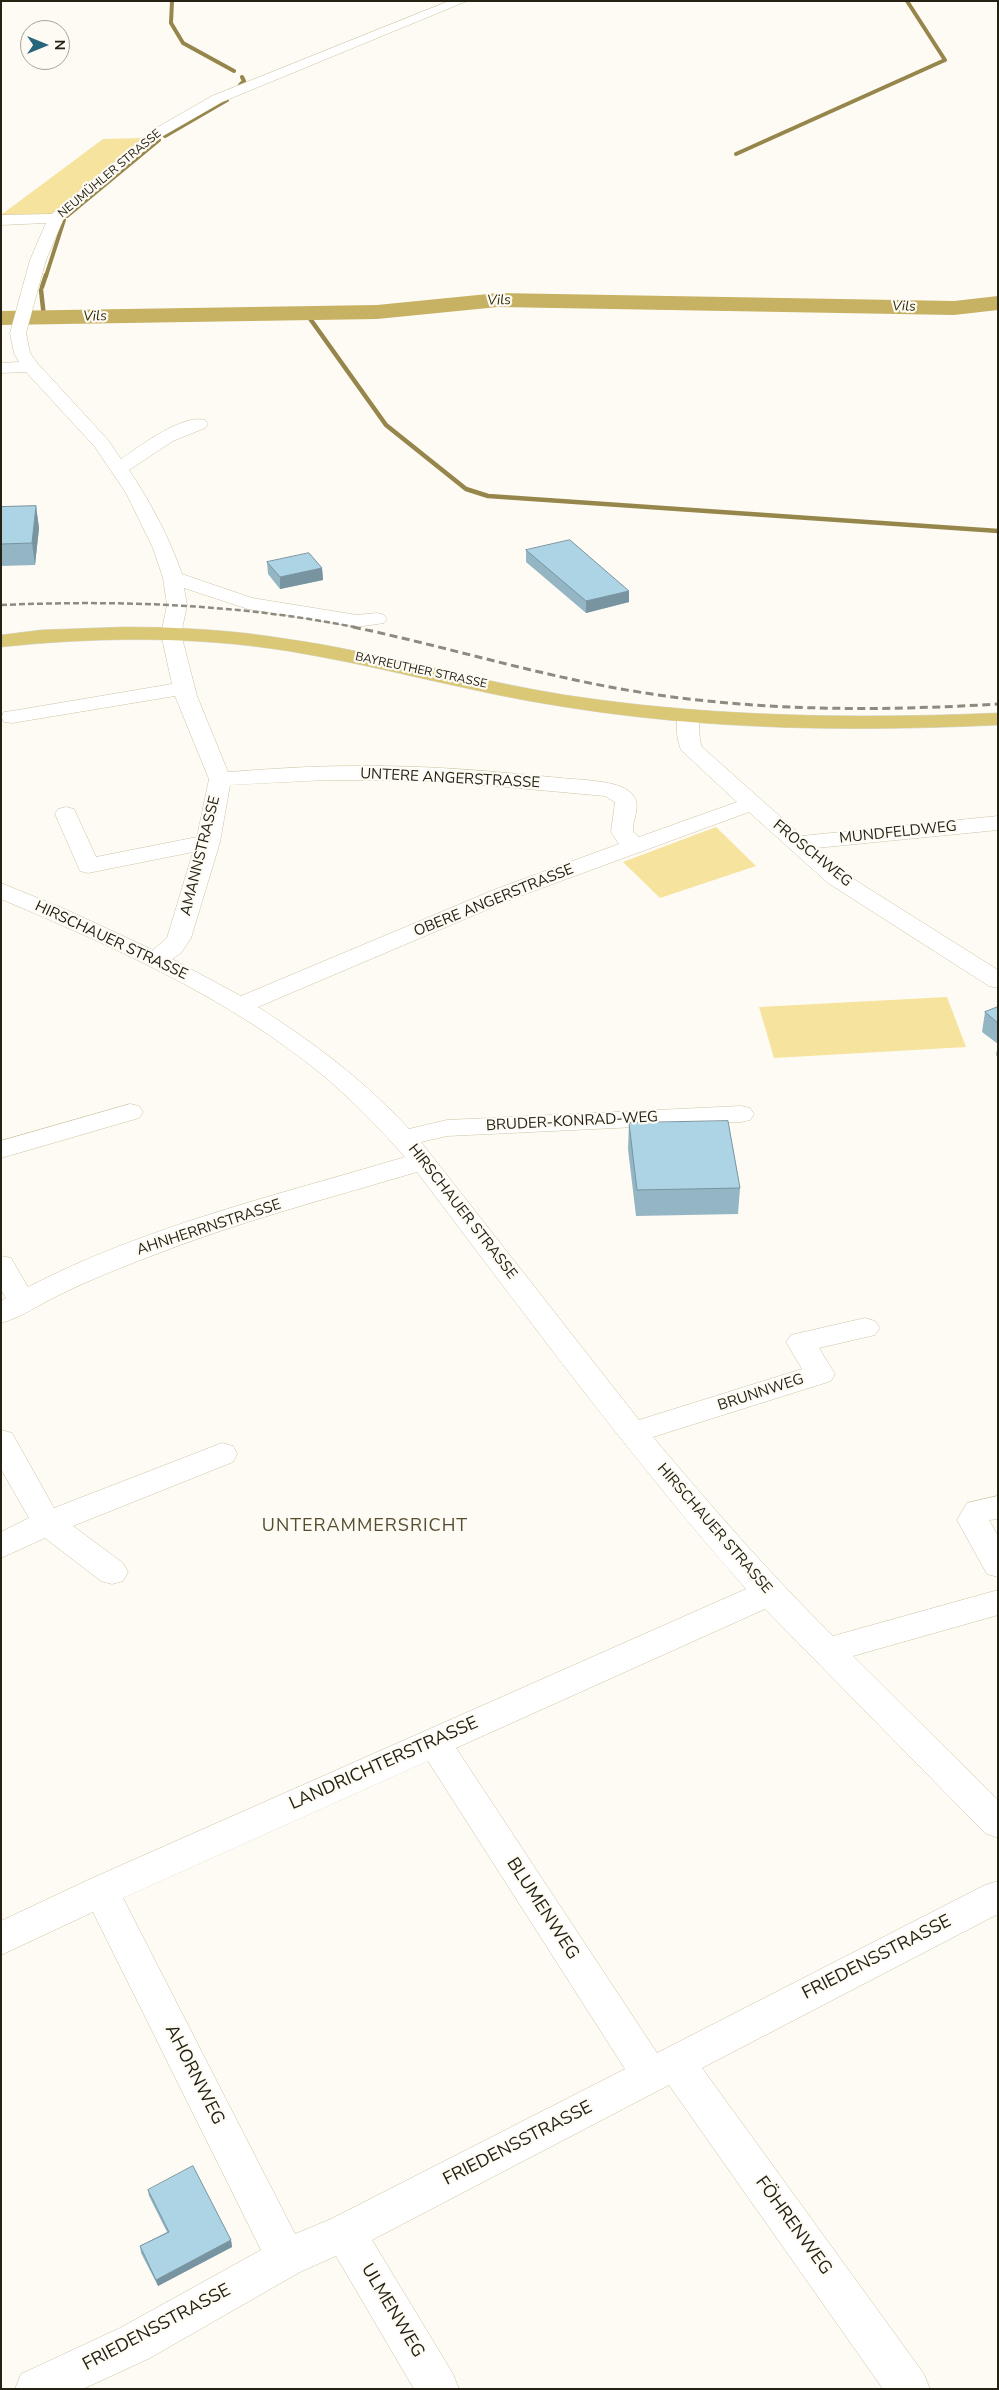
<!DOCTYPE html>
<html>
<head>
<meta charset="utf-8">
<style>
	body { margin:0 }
	#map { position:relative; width:999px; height:2390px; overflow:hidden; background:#fdfbf4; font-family:"Nunito Sans",sans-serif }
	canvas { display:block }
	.frame { position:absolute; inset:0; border:2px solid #252214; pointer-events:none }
	.north { position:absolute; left:20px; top:20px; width:50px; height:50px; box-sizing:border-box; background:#fdfbf4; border:1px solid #a7a49a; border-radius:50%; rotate:90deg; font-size:14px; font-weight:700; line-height:20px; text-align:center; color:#252214 }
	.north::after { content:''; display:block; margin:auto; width:18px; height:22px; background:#28667c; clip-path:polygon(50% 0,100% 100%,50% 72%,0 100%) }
</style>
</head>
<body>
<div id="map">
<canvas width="999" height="2390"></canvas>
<div class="frame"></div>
<div class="north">N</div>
</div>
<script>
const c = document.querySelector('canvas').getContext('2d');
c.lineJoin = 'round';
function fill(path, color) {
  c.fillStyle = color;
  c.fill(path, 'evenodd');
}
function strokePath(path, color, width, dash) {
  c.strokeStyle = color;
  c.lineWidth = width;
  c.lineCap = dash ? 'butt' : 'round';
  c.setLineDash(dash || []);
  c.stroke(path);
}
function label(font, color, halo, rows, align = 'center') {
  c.font = font + ' "Nunito Sans",sans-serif';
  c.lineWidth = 4.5;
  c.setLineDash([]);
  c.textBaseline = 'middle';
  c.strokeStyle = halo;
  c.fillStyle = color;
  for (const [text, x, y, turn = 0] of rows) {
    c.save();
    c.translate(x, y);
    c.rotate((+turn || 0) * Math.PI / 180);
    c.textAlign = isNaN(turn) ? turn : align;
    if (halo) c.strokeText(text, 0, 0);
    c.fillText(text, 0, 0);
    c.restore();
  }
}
fill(new Path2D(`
	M143,138L49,216L1,215L103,139Z
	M716,827L756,866L660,898L623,862Z
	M947,997L966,1047L774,1058L759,1007Z`), '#f6e39d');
strokePath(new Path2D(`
	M172,1L171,23L183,43L234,71
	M240,85L244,81L242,77
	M165,136L227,100
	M736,154L945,60L907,1
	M67,216L159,140
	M46,276L64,220`), '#96864b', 4);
strokePath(new Path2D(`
	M42,287L46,275
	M41,290L44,317
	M306,313L386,425L466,489L488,496L998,531`), '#96864b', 4.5);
fill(new Path2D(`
	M498,293L954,301L998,296V310L954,315L498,307L377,319L1,325V311L377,305Z`), '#c7b163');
const minor = new Path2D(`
	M449,1H467L222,102L161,137L86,199L63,220L46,260L26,333L30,353L38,364L108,440L121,459C140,446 182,414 205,420L208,424L205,428L173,441L129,470C151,503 169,537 182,574L252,598L357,615L377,613L384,615L387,619L384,623L357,627L248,609L184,588L187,605L181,634L197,696L228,772C270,769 311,766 353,766C423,765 492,771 561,778C579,780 619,780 631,793C643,805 632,818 633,832L639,837L737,802L681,750C677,740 674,722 680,712L688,711L696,712C702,722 697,736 702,747L802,836L998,816V830L816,848L844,873L998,970V988L989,986L828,883L749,812L512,899L258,1007C313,1042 365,1081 409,1129L447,1120L741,1106L750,1108L754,1114L750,1120L741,1122L447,1136L421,1142L639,1420L802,1369L786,1342L791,1335L865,1318L875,1321L880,1328L875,1335L819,1348L835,1374L831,1381L653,1437C711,1506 769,1573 833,1636L998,1590V1615L853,1656L998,1800V1838L985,1833L765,1609L456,1748L657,2053L985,1885L998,1881V1914L702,2068L924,2374L930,2389H883L669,2085L372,2240L453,2374L459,2389H414L336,2256L300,2272L150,2358L83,2389H15L21,2374L120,2328L261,2250L93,1912L1,1955V1921L88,1880L746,1589C629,1456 524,1313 417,1172C326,1199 234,1223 146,1258C117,1269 87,1281 59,1295C40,1304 22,1317 1,1323V1301L6,1298L1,1290V1256L11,1258L28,1287C146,1226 278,1195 405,1157C380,1129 354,1102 325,1077C230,998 114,947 1,899V883L67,910L153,950L167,938L193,852L88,873L80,871L55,814L58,809L66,807L74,809L96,857L197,837L209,779L175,696L12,723L4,722L1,717L4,712L12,711L172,684L161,634L167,605L163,578L153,548L126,493L95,447L26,372L1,373V363L19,362L14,353L10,333L30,260L46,223L1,225V215L52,214L151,131L212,96ZM326,780L440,781L605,796L615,802L611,832L619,844L496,889L241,996L172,959L181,953L191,938L220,842L230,785ZM428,1761L625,2069L331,2219L295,2234L123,1898Z
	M130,1104L139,1106L143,1112L139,1118L1,1158V1141Z
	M1,1430L12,1433L54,1508L222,1443L233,1446L237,1454L233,1462L73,1526L123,1563L128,1572L123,1581L112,1584L101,1581L45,1538L1,1558V1532L29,1518L1,1469Z
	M998,1496V1519L989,1520L998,1536V1577L987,1574L957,1520L967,1503Z`);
const major = new Path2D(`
	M124,627C178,627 233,630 287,639C380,652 471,680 565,695C709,717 853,719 998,713V725C853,732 709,730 565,707C472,693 381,666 288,651C193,636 97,637 1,647V635L41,630Z`);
strokePath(minor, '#cdc3a1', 1);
strokePath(major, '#d8d7d5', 1);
fill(minor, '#fff');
fill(major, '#dbc876');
strokePath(new Path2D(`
	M1,605C120,600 241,604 359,628`), '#8d8a7f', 2.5, [6, 3]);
strokePath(new Path2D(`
	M353,627C439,645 524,671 610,687C738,711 868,712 998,704`), '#8d8a7f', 3, [8, 4.5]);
fill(new Path2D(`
	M36,506L39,528L35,565L1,566V507Z
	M526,550L629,591V602L586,613L526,562Z
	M267,562L322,568L323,580L280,589L268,574Z
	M998,1007V1057L996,1055L998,1044L982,1032L985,1012Z
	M629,1123L740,1188L738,1214L636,1216L628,1149Z
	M148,2190L231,2240L232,2247L158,2286L141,2253L140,2246L167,2232L149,2196Z`), '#94b6c4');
fill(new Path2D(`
	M36,506L39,528L35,565L32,543Z
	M322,568L323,580L280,589V577Z
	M629,591V602L586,613V601Z
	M231,2240L232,2247L158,2286L156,2280Z`), '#7894a0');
const building = new Path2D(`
	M36,506L32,543L1,544V507Z
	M570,540L629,591L586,601L526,550Z
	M309,553L322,568L280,577L267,562Z
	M998,1007V1023L985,1012Z
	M728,1121L740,1188L637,1190L629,1123Z
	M193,2166L231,2240L156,2280L140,2246L169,2232L148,2190Z`);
fill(building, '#acd4e4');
strokePath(building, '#7894a0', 1);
label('12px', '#252214', '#fdfbf4', [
	["NEUMÜHLER STRASSE",110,174,-40],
	["BAYREUTHER STRASSE",421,671,12]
]);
label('italic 14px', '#352c08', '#fdfbf4', [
	["Vils",499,301,-2],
	["Vils",904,307,1],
	["Vils",95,317,-1]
]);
label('15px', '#252214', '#fdfbf4', [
	["UNTERE ANGERSTRASSE",450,779,3],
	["MUNDFELDWEG",898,833,-6],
	["FROSCHWEG",812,854,39],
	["AMANNSTRASSE",201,856,-76],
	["OBERE ANGERSTRASSE",494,901,-22],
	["HIRSCHAUER STRASSE",111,941,25],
	["BRUDER-KONRAD-WEG",572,1122,-3],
	["HIRSCHAUER STRASSE",462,1212,52],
	["AHNHERRNSTRASSE",209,1228,-18],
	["BRUNNWEG",761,1393,-18],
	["HIRSCHAUER STRASSE",714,1529,49]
]);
c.letterSpacing = '1px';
label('18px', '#564d2f', '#fdfbf4', [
	["UNTERAMMERSRICHT",365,1527]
]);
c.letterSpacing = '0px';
label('18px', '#252214', '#fdfbf4', [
	["LANDRICHTERSTRASSE",384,1764,-24],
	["BLUMENWEG",542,1909,57],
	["FRIEDENSSTRASSE",877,1958,-27],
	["AHORNWEG",194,2075,63],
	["FRIEDENSSTRASSE",518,2144,-27],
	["FÖHRENWEG",793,2226,54],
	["ULMENWEG",392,2311,59],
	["FRIEDENSSTRASSE",157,2328,-28]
]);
</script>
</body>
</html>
